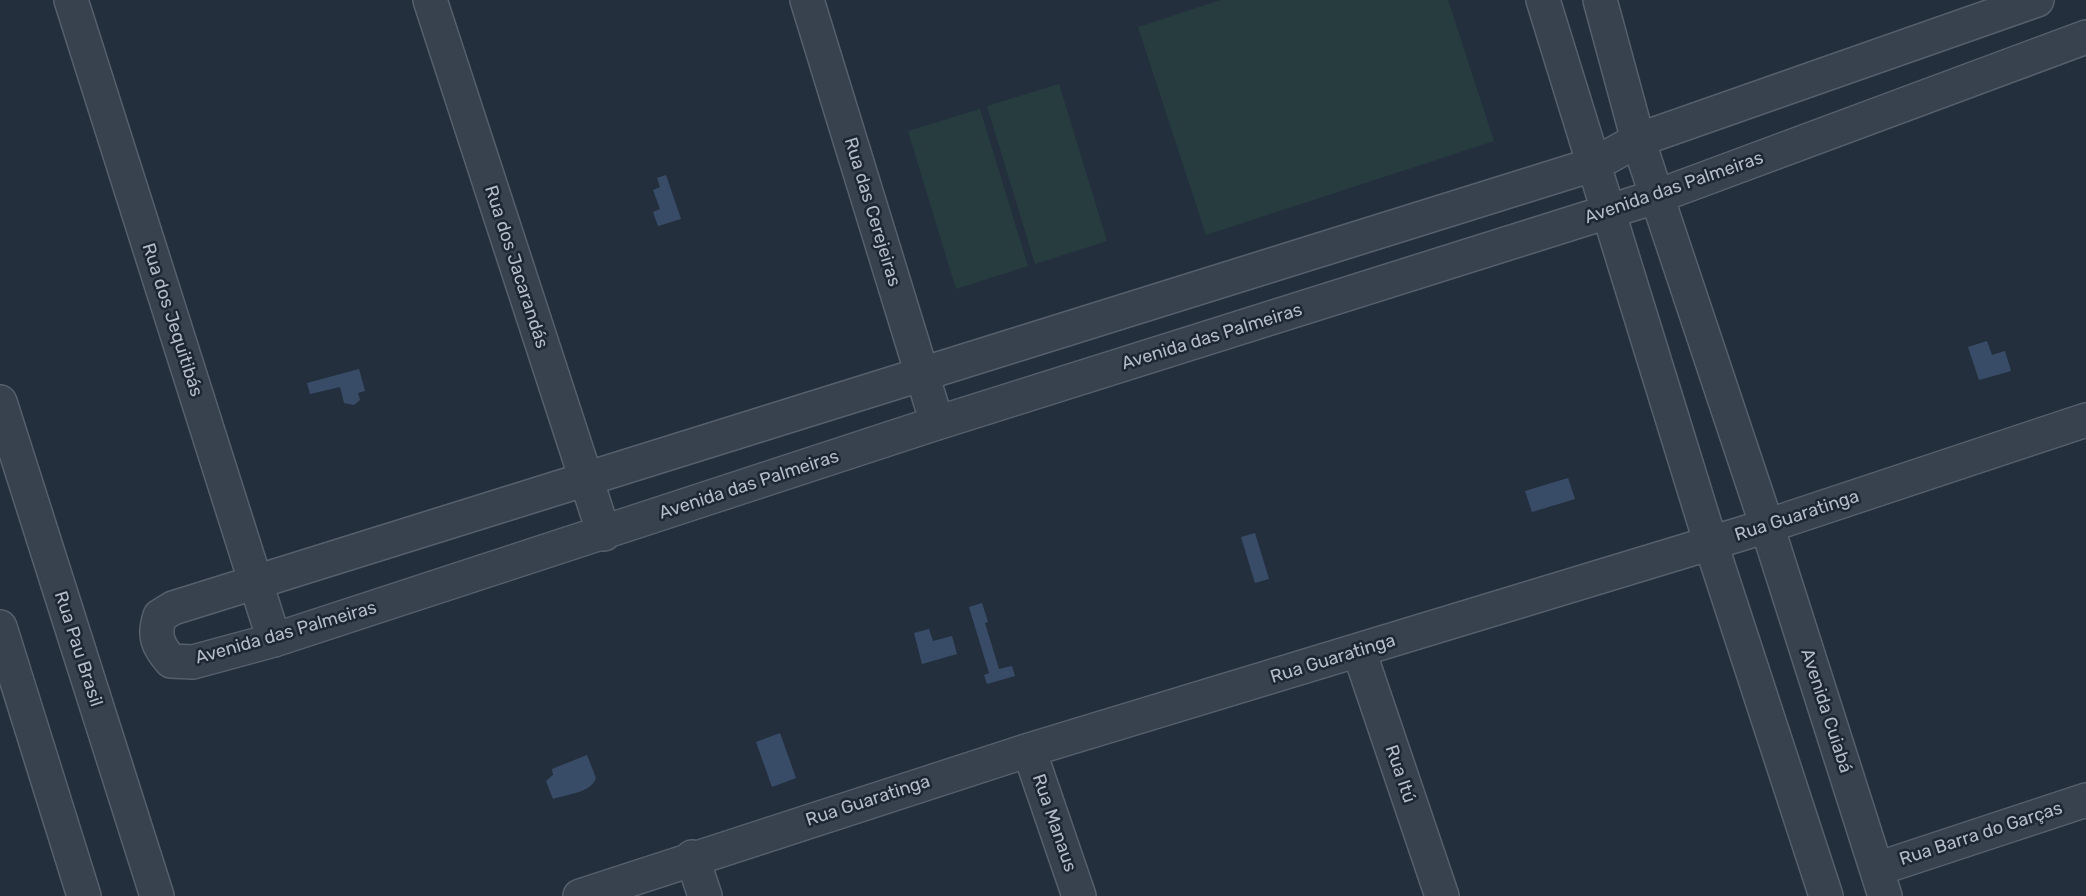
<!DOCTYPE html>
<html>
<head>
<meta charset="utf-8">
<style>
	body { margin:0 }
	canvas { display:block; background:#242f3e }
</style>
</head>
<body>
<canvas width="2086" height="896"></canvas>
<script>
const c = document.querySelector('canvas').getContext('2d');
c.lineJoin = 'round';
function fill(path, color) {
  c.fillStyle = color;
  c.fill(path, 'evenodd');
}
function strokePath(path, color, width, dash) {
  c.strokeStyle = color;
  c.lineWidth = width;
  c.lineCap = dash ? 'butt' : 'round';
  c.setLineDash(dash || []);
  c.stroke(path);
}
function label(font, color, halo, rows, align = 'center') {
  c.font = font + ' Rubik,sans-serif';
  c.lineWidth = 5;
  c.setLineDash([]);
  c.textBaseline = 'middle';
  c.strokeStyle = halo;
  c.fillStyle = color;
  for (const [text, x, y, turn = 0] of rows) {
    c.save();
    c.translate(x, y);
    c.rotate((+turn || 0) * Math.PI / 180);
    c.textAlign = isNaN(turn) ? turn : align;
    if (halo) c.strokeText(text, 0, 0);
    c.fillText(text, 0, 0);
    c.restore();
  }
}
fill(new Path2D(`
	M1221,0H1448L1494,141L1206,235L1138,27Z
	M1059,84L1107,241L1035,264L987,106Z
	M980,109L1028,266L956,289L908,131Z`), '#263c3f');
fill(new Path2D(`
	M666,175L681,219L658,226L653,212L660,209L653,190L660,187L657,178Z
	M1987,341L1992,355L2005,351L2011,371L1979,380L1968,347Z
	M359,369L365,391L358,393L360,400L354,405L344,403L340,387L310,394L307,383Z
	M1568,478L1575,499L1532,512L1525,491Z
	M1255,533L1269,579L1255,583L1241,537Z
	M982,603L988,622L985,623L999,669L1012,666L1015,676L987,684L984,675L989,673L969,607Z
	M929,629L933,641L952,636L957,654L922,664L914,633Z
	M780,733L796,778L772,787L756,742Z
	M587,755L596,778C591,793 567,794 553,799L546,781L553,775L552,769Z`), '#394c67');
const minor = new Path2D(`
	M71,0L274,640
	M430,0L604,534
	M807,0L937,423
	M1543,0L1711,544L1826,896
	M1600,0L1638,140L1767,526L1885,896
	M2037,0L1638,140L1595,164L173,608L160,616C153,636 158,646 171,661L193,662L274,640L937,423L1658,196L2086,37
	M0,402L157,896
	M0,627L84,896
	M1359,651L1442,896
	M1029,750L1079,896
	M692,857L705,896
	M1877,869L2086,800
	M580,896L1029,750L1767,526L2086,420`);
strokePath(minor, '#565f6c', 36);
strokePath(minor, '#38414e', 33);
label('18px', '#b4bcc9', '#1d2633', [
	["Avenida das Palmeiras",1674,188,-19],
	["Rua das Cerejeiras",872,212,73],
	["Rua dos Jacarandás",516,267,72],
	["Rua dos Jequitibás",172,320,72],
	["Avenida das Palmeiras",1212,337,-17],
	["Avenida das Palmeiras",749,485,-18],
	["Rua Guaratinga",1797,516,-18],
	["Avenida das Palmeiras",286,633,-16],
	["Rua Pau Brasil",78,649,72],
	["Rua Guaratinga",1333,659,-17],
	["Avenida Cuiabá",1826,711,72],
	["Rua Itú",1400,774,71],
	["Rua Guaratinga",868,801,-18],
	["Rua Manaus",1054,823,71],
	["Rua Barra do Garças",1981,834,-18]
]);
</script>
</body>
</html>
